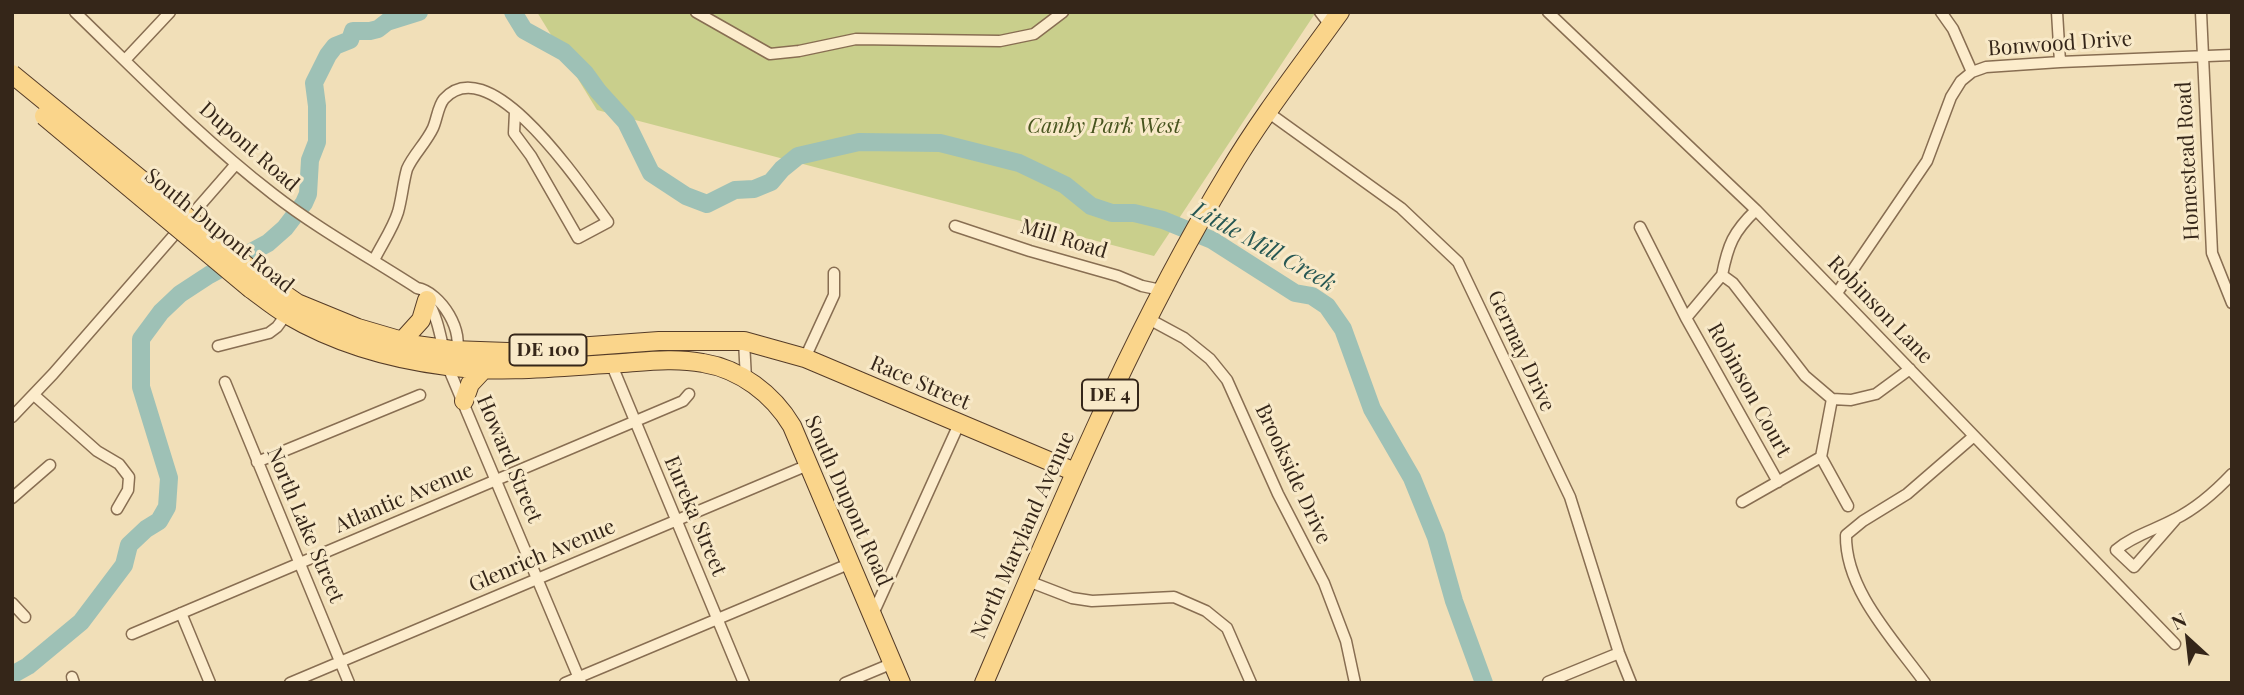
<!DOCTYPE html>
<html>
<head>
<meta charset="utf-8">
<style>
	body { margin:0 }
	#map { position:relative; width:2244px; height:695px; overflow:hidden; background:#f1dfb8; font-family:"Playfair Display",serif }
	canvas { display:block }
	.frame { position:absolute; inset:0; border:14px solid #352619; pointer-events:none }
	.north { position:absolute; left:2153px; top:604px; width:70px; height:70px; -webkit-text-stroke:5px #f8e9c8; paint-order:stroke; rotate:333deg; font-size:19px; font-weight:700; line-height:28px; text-align:center; color:#352619 }
	.north::after { content:''; display:block; margin:auto; width:24px; height:32px; background:#352619; clip-path:polygon(50% 0,100% 100%,50% 72%,0 100%) }
</style>
</head>
<body>
<div id="map">
<canvas width="2244" height="695"></canvas>
<div class="frame"></div>
<div class="north">N</div>
</div>
<script>
const c = document.querySelector('canvas').getContext('2d');
c.lineJoin = 'round';
function fill(path, color) {
  c.fillStyle = color;
  c.fill(path, 'evenodd');
}
function strokePath(path, color, width, dash) {
  c.strokeStyle = color;
  c.lineWidth = width;
  c.lineCap = dash ? 'butt' : 'round';
  c.setLineDash(dash || []);
  c.stroke(path);
}
function label(font, color, halo, rows, align = 'center') {
  c.font = font + ' "Playfair Display",serif';
  c.lineWidth = 6;
  c.setLineDash([]);
  c.textBaseline = 'middle';
  c.strokeStyle = halo;
  c.fillStyle = color;
  for (const [text, x, y, turn = 0] of rows) {
    c.save();
    c.translate(x, y);
    c.rotate((+turn || 0) * Math.PI / 180);
    c.textAlign = isNaN(turn) ? turn : align;
    if (halo) c.strokeText(text, 0, 0);
    c.fillText(text, 0, 0);
    c.restore();
  }
}
fill(new Path2D(`
	M537,12H1316L1154,256L597,110Z`), '#c9cf8c');
strokePath(new Path2D(`
	M513,12L524,30L564,52L585,73L598,91L626,122L651,173L686,196L707,204L735,190L754,189L771,182L782,169L798,156L859,142L940,143L1019,163L1065,185L1091,206L1112,213H1134L1163,220L1212,240L1295,293L1312,296L1327,306L1343,329L1372,409L1412,478L1436,537L1454,601L1484,683
	M12,675L28,666L81,622L124,565L129,545L146,529L159,521L167,507L169,478L141,387V339L161,312L180,294L209,275L268,243L285,228L304,203L308,194L310,160L317,142V106L314,83L328,55L335,46L350,40L353,31H370L378,29L387,22L419,12`), '#9ec1b6', 18);
const street = new Path2D(`
	M75,12C139,74 202,139 273,194C318,229 369,257 417,288C441,292 466,333 455,355
	M696,12L770,54L799,51L856,39L1000,41L1034,34L1063,12
	M1320,12L1330,25
	M1548,12L1756,210L2175,644
	M1941,12L1953,29L1972,72
	M2057,12L2060,62
	M2201,12L2212,253L2232,303
	M125,60L170,12
	M1269,113L1401,208L1458,262L1570,497L1619,653L1631,683
	M1756,210C1733,232 1728,245 1722,275L1733,283L1805,376L1832,399L1851,400L1876,394L1910,369
	M955,226L1030,251L1118,276L1142,286L1161,290
	M1640,227L1686,318L1778,482
	M374,260C382,244 393,228 398,212C402,198 403,183 407,169C413,155 426,143 433,128C437,119 438,106 444,99C491,47 584,190 608,222L578,238L531,156L514,133L515,112
	M1837,293L1927,161L1951,97L1961,81L1972,72L1986,67L2060,62L2232,55
	M427,300C440,321 441,344 448,367L581,683
	M1147,318L1184,338L1210,359L1227,380L1278,494L1324,583L1346,641L1355,683
	M1686,318L1722,275
	M744,341L746,379
	M218,346L269,333L277,327L288,312
	M805,358L834,295V273
	M611,363L744,683
	M225,382L349,683
	M34,395L97,451L119,464L129,477L128,490L117,509
	M1832,399L1821,457L1848,506
	M12,417L53,374L236,164
	M257,462L420,395
	M12,498L50,465
	M1742,502L1821,457
	M2175,520L2134,567L2116,550C2134,535 2155,530 2175,519C2197,508 2215,492 2232,474
	M1028,581L1072,598L1092,601L1174,597L1206,611L1227,628L1251,683
	M12,603L25,617
	M181,613L210,683
	M873,614L959,424
	M132,634L683,401L689,394
	M72,677L74,683
	M1548,682L1619,653
	M290,683L808,465
	M565,683L851,563
	M845,683L893,663
	M1925,683C1894,640 1845,590 1846,535L1863,521L1907,494L1974,436`);
const primary = new Path2D(`
	M265,281L297,303L358,328L416,345L452,350L508,352L659,341H744L805,358L1075,472
	M251,289C262,297 274,307 286,314C335,343 391,359 447,366C502,374 568,366 623,363C650,361 677,358 703,363C740,369 773,394 792,426L901,683
	M402,341L421,320L427,300
	M464,401L470,384L484,369
	M984,683C1059,509 1130,335 1228,173C1261,117 1302,65 1340,12`);
strokePath(street, '#886e52', 13);
strokePath(primary, '#553c28', 20);
strokePath(street, '#fceccc', 10);
strokePath(primary, '#fad58b', 18);
const primaryBridge = new Path2D(`
	M12,74L265,281
	M44,116L251,289`);
strokePath(primaryBridge, '#553c28', 20, []);
strokePath(primaryBridge, '#fad58b', 18);
for (const [x, y, w] of [
	[548,350,77],
	[1110,395,56]
]) {
  const box = new Path2D();
  box.roundRect(x - w / 2, y - 15.5, w, 31, 5);
  c.fillStyle = '#f8e9c8';
  c.fill(box);
  strokePath(box, '#352619', 2);
}
label('bold 19px', '#352619', null, [
	["DE 100",548,350],
	["DE 4",1110,395]
]);
label('21px', '#352619', '#f8e9c8', [
	["Bonwood Drive",2060,44,-4],
	["Dupont Road",249,147,41],
	["Homestead Road",2188,161,-93],
	["South Dupont Road",219,231,39],
	["Mill Road",1064,239,17],
	["Robinson Lane",1880,310,46],
	["Germay Drive",1521,351,65],
	["Race Street",920,383,23],
	["Robinson Court",1749,390,61],
	["Howard Street",509,459,67],
	["Brookside Drive",1293,474,65],
	["Atlantic Avenue",404,498,-23],
	["South Dupont Road",848,501,66],
	["Eureka Street",695,516,67],
	["North Lake Street",305,525,67],
	["North Maryland Avenue",1023,535,-66],
	["Glenrich Avenue",542,556,-23]
]);
label('italic 21px', '#47541e', '#f8e9c8', [
	["Canby Park West",1104,126]
]);
label('italic 23px', '#265753', '#f8e9c8', [
	["Little Mill Creek",1264,247,29]
]);
</script>
</body>
</html>
